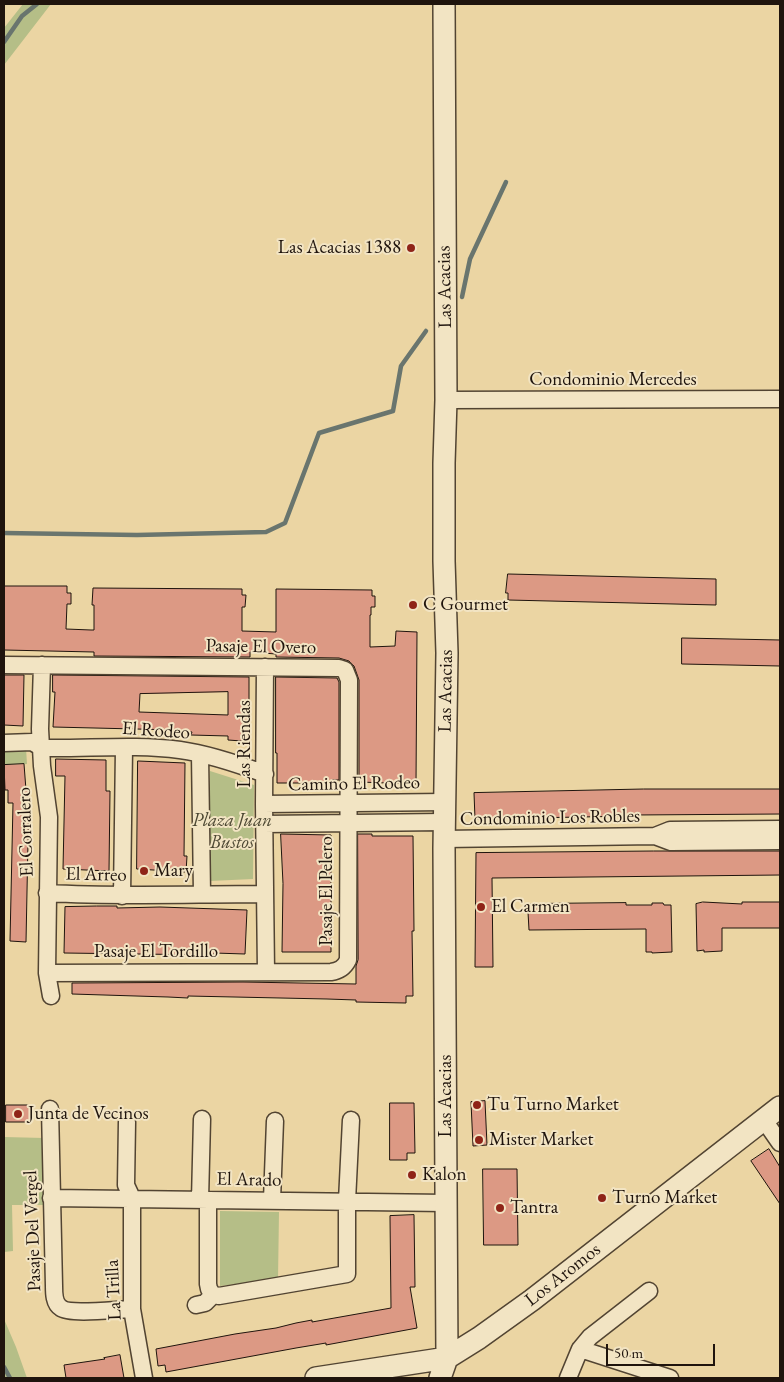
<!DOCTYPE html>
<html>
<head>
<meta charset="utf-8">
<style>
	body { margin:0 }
	#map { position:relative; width:784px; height:1382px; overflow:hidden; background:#ebd5a3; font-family:"EB Garamond",serif }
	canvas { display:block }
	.frame { position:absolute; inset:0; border:5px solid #1f140d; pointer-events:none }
	.scale { position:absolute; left:606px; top:1344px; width:109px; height:22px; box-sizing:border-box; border:2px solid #1f140d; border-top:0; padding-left:6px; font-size:15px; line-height:18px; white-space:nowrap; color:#1f140d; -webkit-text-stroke:4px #f2e4c3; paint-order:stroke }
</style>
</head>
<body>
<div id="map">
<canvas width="784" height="1382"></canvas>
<div class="frame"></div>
<div class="scale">50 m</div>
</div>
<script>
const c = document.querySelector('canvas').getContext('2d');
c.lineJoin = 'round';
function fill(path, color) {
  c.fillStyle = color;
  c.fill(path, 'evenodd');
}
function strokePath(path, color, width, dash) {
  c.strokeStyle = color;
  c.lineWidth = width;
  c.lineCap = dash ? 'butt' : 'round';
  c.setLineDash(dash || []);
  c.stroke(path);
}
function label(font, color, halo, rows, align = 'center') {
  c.font = font + ' "EB Garamond",serif';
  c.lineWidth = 4;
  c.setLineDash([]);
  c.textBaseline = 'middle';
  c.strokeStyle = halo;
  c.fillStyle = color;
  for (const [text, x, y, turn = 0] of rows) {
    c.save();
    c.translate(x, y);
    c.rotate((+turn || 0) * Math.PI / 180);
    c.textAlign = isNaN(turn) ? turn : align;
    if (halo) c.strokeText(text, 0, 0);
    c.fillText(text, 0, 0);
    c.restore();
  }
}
fill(new Path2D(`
	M23,4H51L4,65V28Z
	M4,748H26L27,764L4,765Z
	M210,771L254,785L253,879L210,881Z
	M4,1137L44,1138L47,1205H12L13,1251L4,1252Z
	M220,1211L279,1212L278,1279L220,1286Z
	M4,1319L16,1347L27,1378H4Z`), '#b5be87');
strokePath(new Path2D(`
	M4,42L22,16L37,4
	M462,297L470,259L506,182
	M4,533L137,535L266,532L285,523L319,433L393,411L401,366L426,331
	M4,1367L10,1378`), '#69756e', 4.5);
const building = new Path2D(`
	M508,574L716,579V605L508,600V593H506Z
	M4,586H67V593H71V604H67L66,629L91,630H94V605H92L93,588L242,589V595H246L245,607H242V631L276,632V589L372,590V596H375V607H371V615H370V647L395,646L396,631L417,632L416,784L359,782V680L354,666L349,661L339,658L276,657V654L250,652V657L94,656V652L4,650Z
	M682,638L780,640V666L682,664Z
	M4,675H24L23,726L4,725Z
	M53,675L249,677V738L242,737V741L228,740V736L191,735L192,732L177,730L53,727L55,692H53ZM228,692V715L139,712L140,694Z
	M276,677L337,678L339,682V780H332V783H277V753H276Z
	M56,759L106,760V791H110L109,871L63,869L65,776H56Z
	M138,761L185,763L184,856H187L186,872L137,869Z
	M24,764L26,790H29L26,942L10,941L13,803H8V790H5L4,765Z
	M644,789H780V814L633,815V816L475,819L474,793Z
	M281,834L331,835V952H282L283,884Z
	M358,834H372V836H413L414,931H412L413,996H406V1003L356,1002V1000L327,999L188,996V998L168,997L72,994V983L243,982L356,984V966L358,960Z
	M654,851H780V875L492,878L493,967H475L476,853Z
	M703,902L742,904V902H780V928H722V951L704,952V950L697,951L696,904Z
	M626,903V905H652V903H663L664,905H671L672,952L652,953V952H646V929L529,930L528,912H529V904Z
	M97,906H117V908L160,907L247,910L245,954L214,953V955L64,953L65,907Z
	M485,1101L487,1145L473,1146L471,1102Z
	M390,1103H414L415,1153H407V1160H390Z
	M6,1105H31V1122H6Z
	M769,1149L780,1167V1204L751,1161Z
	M483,1169H517L518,1245H484Z
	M414,1215L415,1287H410L417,1328L326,1345V1343L296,1348L166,1372L165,1365L158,1366L156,1349L235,1334L276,1328L296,1323L312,1320V1322L391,1308L390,1216Z
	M120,1355L124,1378H66L64,1365L105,1359L104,1358Z`);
fill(building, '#dc9984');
strokePath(building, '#1f140d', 1);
const minor = new Path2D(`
	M446,400L780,399
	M4,665L339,668L345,670L349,680L348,960C344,968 339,971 331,972L47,973
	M42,665L40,729L42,766L49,817L47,973L51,996
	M265,667L264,804L266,972
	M4,743L32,742L42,748C88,749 135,744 180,750C209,754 238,764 265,774
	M200,754L202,894
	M264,804L445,802
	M264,824L444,822
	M655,836L670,830L780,829
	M444,839L655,836L671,842L780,841
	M47,893C120,897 192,894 264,894
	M122,896L124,748
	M50,1109L54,1286C54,1293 54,1304 61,1308C70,1315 119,1309 132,1309
	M764,1120L780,1143
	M127,1122L126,1185L132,1198V1309L144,1378
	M51,1198L446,1203
	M200,1200L202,1119
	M208,1200V1284L209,1289L213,1295L219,1296L347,1274V1201L351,1120
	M272,1200L275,1121
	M196,1305L205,1303L213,1295
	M580,1349L670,1378
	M568,1378L580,1349L590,1337L649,1291`);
const tertiary = new Path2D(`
	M316,1378L447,1358L479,1338L532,1300L780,1107
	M440,1378L447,1358L444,848L447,653L444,561V463L446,400L444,4`);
strokePath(minor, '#524432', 19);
strokePath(tertiary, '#524432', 24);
strokePath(minor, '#f2e4c3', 16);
strokePath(tertiary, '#f2e4c3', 21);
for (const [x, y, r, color] of [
	[411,248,5,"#8f2418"],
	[413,605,5,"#8f2418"],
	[144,871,5,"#8f2418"],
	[481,907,5,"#8f2418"],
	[477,1105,5,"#8f2418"],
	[18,1114,5,"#8f2418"],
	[479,1140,5,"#8f2418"],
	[412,1175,5,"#8f2418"],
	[602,1198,5,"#8f2418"],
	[500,1208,5,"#8f2418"]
]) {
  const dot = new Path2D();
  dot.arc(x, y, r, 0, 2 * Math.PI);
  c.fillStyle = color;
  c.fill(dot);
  strokePath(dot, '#f2e4c3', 2);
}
label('19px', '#1f140d', '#f2e4c3', [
	["Las Acacias 1388",401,248,"right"],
	["C Gourmet",423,605],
	["Mary",154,871],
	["El Carmen",491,907],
	["Tu Turno Market",487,1105],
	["Junta de Vecinos",28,1114],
	["Mister Market",489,1140],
	["Kalon",422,1175],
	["Turno Market",612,1198],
	["Tantra",510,1208]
], 'left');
label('19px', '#1f140d', '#f2e4c3', [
	["Las Acacias",445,287,-91],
	["Condominio Mercedes",613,380],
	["Pasaje El Overo",261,647,1],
	["Las Acacias",446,691,-89],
	["El Rodeo",156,731,4],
	["Las Riendas",245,744,-90],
	["Camino El Rodeo",354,784,-1],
	["Condominio Los Robles",550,818,-1],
	["El Corralero",26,832,-92],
	["El Arreo",96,875,1],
	["Pasaje El Pelero",327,891,-90],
	["Pasaje El Tordillo",156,952],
	["Las Acacias",446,1096,-90],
	["El Arado",249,1180,1],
	["Pasaje Del Vergel",33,1231,-92],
	["Los Aromos",563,1275,-38],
	["La Trilla",114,1290,-93]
]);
label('italic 19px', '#4c4732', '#f2e4c3', [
	["Plaza Juan",232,821],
	["Bustos",232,843]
]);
</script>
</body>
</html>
